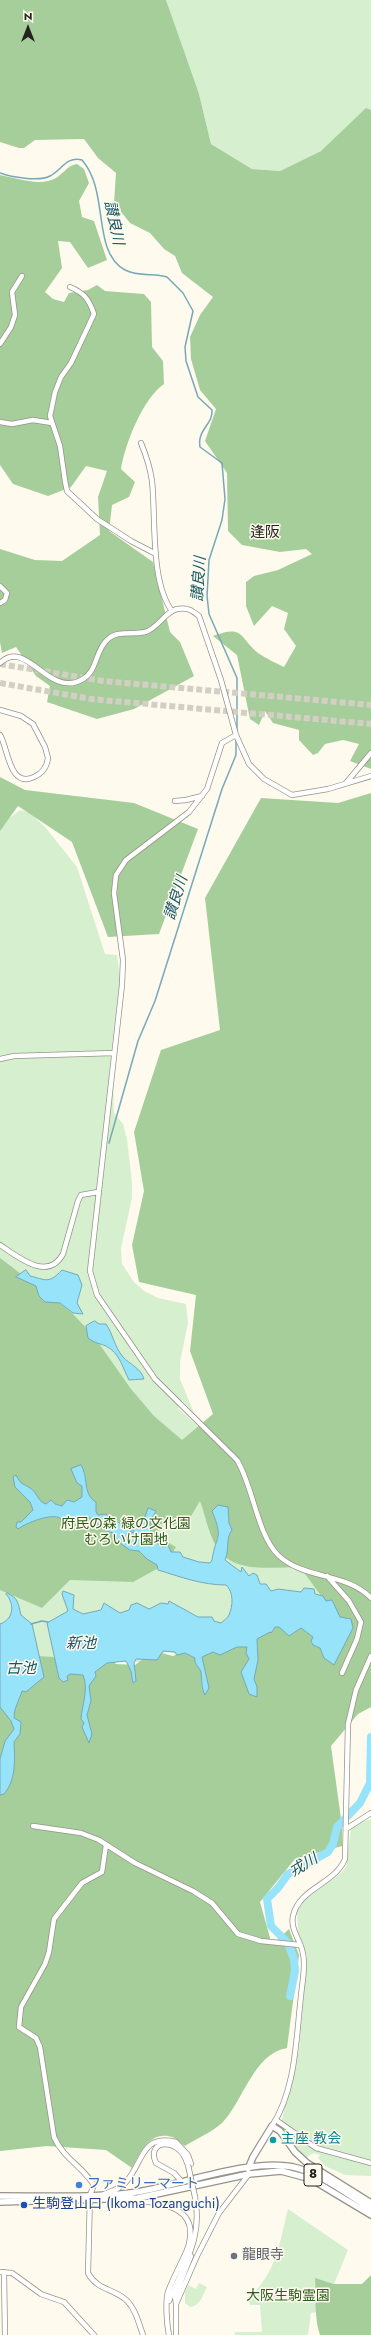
<!DOCTYPE html>
<html>
<head>
<meta charset="utf-8">
<style>
	body { margin:0 }
	#map { position:relative; width:371px; height:2335px; overflow:hidden; background:#fefaee; font-family:Jost,sans-serif }
	canvas { display:block }
	.north { position:absolute; left:8px; top:8px; width:40px; height:40px; -webkit-text-stroke:3px #fefaee; paint-order:stroke; rotate:0deg; font-size:11px; font-weight:700; line-height:16px; text-align:center; color:#25231f }
	.north::after { content:''; display:block; margin:auto; width:14px; height:18px; background:#25231f; clip-path:polygon(50% 0,100% 100%,50% 72%,0 100%) }
</style>
</head>
<body>
<div id="map">
<canvas width="371" height="2335"></canvas>
<div class="north">N</div>
</div>
<script>
const c = document.querySelector('canvas').getContext('2d');
c.lineJoin = 'round';
function fill(path, color) {
  c.fillStyle = color;
  c.fill(path, 'evenodd');
}
function strokePath(path, color, width, dash) {
  c.strokeStyle = color;
  c.lineWidth = width;
  c.lineCap = dash ? 'butt' : 'round';
  c.setLineDash(dash || []);
  c.stroke(path);
}
function label(font, color, halo, rows, align = 'center') {
  c.font = font + ' Jost,"Noto Sans JP",sans-serif';
  c.lineWidth = 3;
  c.setLineDash([]);
  c.textBaseline = 'middle';
  c.strokeStyle = halo;
  c.fillStyle = color;
  for (const [text, x, y, turn = 0] of rows) {
    c.save();
    c.translate(x, y);
    c.rotate((+turn || 0) * Math.PI / 180);
    c.textAlign = isNaN(turn) ? turn : align;
    if (halo) c.strokeText(text, 0, 0);
    c.fillText(text, 0, 0);
    c.restore();
  }
}
fill(new Path2D(`
	M166,0H371V136L321,151L280,171L252,169L211,144L199,94L183,57Z
	M20,810L29,812L46,828L77,867L105,954L117,955L120,979L109,1073L113,1081L114,1113L123,1124L127,1139L132,1182V1198L121,1248L122,1264L134,1282L144,1291L158,1298L186,1304L188,1323L180,1362V1379L194,1413L182,1400L178,1408L202,1430L325,1577L329,1593L180,1658L173,1653L165,1652L164,1656L147,1662H118L0,1710V830L8,819Z
	M371,1819V2176L345,2175L325,2166L318,2158L320,2155L314,2153L305,2158L280,2127L299,2050L307,1956L298,1931L297,1912L304,1899L339,1875L346,1867L351,1828L355,1824Z
	M288,2209L348,2250L334,2284L315,2279L317,2312L311,2313L308,2335H235V2332H262L260,2305H250V2297C277,2270 279,2245 288,2209Z
	M199,2283L207,2287C203,2295 200,2306 190,2307L185,2303V2292L188,2285L196,2289Z`), '#d6f0cf');
fill(new Path2D(`
	M0,0H166L199,94L211,144L252,169L280,171L321,151L366,108L371,110V769L350,761L359,744L343,740L325,744L318,753L313,755L299,740V730L273,723L265,711L259,725L250,719L237,655L213,636C244,625 238,636 258,653C265,658 276,663 284,667L296,646L284,629L288,613L272,606L254,626L246,606V582L254,576L278,570L312,554L306,549L280,552L242,545L228,531L227,473L205,441L216,409L200,390L191,359L190,337L200,315L213,297L182,273L175,256L164,249L150,233L130,223L114,203L116,173L98,158L84,139L35,140L24,148H19L0,142Z
	M77,164L84,169L89,183L79,201L82,217L94,221L107,260L88,268L70,242L58,241L62,268L45,292L53,299L64,302L69,293L88,290L97,285L105,291L144,294L151,302L152,347L163,361L164,384C143,398 125,444 121,469L135,482L129,497L112,505L109,531L153,562L170,632L180,642L194,676L134,709L97,719L47,702L50,686L36,676L16,647L2,653L0,642V549L35,560L62,561L100,535L98,497L107,471L86,466L71,487L48,496L13,484L0,465V175C17,178 40,187 56,178C64,173 68,165 77,164Z
	M0,777L25,790L134,803L198,829L159,934L108,937L72,842L18,806L0,831Z
	M371,793V1707L358,1714L331,1746L342,1826V1846L295,1859L260,1902L272,1945L289,1929L299,1955L287,2048C253,2054 243,2102 222,2123C212,2132 196,2139 185,2146C181,2144 176,2138 172,2137C150,2130 140,2153 132,2168L106,2150L47,2146L0,2151V1696L22,1655L53,1657L76,1671L100,1650L116,1664L135,1665L154,1651L173,1656L199,1644L324,1600L300,1567C276,1567 238,1573 221,1553C209,1539 206,1517 200,1501L185,1526L160,1524L157,1536L176,1547L166,1564L133,1582L70,1580L42,1608L0,1590V1258L71,1312L93,1335L131,1389L154,1416L182,1440L213,1414L190,1351L196,1295L139,1282L132,1245L144,1191L134,1132L161,1050L220,1030L205,898L261,798L338,803Z
	M371,2275V2335H320C314,2317 316,2298 315,2278L334,2284H362Z`), '#a6ce9b');
const water = new Path2D(`
	M26,1270L30,1276C45,1279 48,1285 62,1270L78,1275L82,1285L77,1303L83,1314L73,1313L60,1303L45,1302L39,1296L36,1286L16,1277Z
	M95,1321L99,1324H106C113,1334 114,1346 123,1357C129,1364 141,1368 144,1379L129,1380C123,1369 120,1353 106,1346C99,1343 96,1344 88,1338L86,1326Z
	M81,1465C89,1477 82,1494 96,1502V1512L98,1515L106,1514L109,1518L115,1519C116,1521 131,1532 133,1533L135,1525L139,1528L142,1526L148,1508L156,1511L150,1522L151,1540L163,1547L168,1545L171,1552H180L183,1557L199,1562L210,1563L212,1560C216,1533 224,1541 212,1511L218,1505L228,1507L229,1523L232,1530C225,1539 230,1549 225,1560L241,1572L242,1567L249,1576L253,1573L257,1575L260,1584H266L271,1591L278,1589L301,1592L304,1588L314,1589L315,1594L323,1596L326,1601L332,1600L340,1617L351,1619L353,1628L334,1665L324,1658L320,1648L313,1645L311,1641L313,1637L301,1628L289,1636L279,1627H275L271,1633L270,1632L257,1639L258,1660L254,1679L257,1687V1697L249,1694L241,1672L249,1659L246,1653L247,1647H237L220,1655L213,1652L202,1657L209,1688L205,1695C201,1687 202,1680 201,1672C199,1666 194,1665 195,1658L185,1653L177,1655L175,1652L163,1651L157,1660L136,1659L134,1663L136,1681L133,1683L131,1671L126,1661L107,1663L95,1672L96,1676L89,1686L91,1701L87,1715L92,1734L89,1743L82,1727L84,1723L81,1719C82,1705 89,1689 83,1675L70,1674L67,1676L68,1680L63,1682L59,1678L47,1623L68,1611L62,1594L63,1591L74,1595L73,1609L83,1614L101,1610L104,1603L120,1613L129,1610L131,1605L137,1603L149,1609L161,1603L168,1604L169,1601L198,1617H212L214,1621L221,1623C223,1621 228,1618 229,1615C233,1606 234,1592 226,1585C202,1585 181,1577 158,1570L157,1565L147,1559L139,1551L130,1550L121,1544L113,1533C101,1531 97,1519 85,1516C78,1515 69,1521 63,1522L60,1518C51,1513 26,1523 18,1529L16,1527L17,1522H21L33,1510L30,1502L15,1487L13,1477L16,1475C22,1486 21,1482 30,1488C38,1493 37,1501 46,1504L51,1500L55,1504L62,1506L67,1500L74,1502L82,1497V1486L77,1483L71,1469Z
	M7,1593C19,1598 18,1604 21,1615L32,1624L44,1677L26,1692L22,1691C19,1701 14,1708 14,1718L21,1722L20,1734L14,1742C15,1760 16,1780 4,1794L0,1795V1759L5,1741L14,1729L11,1721L0,1707V1624C14,1619 15,1604 6,1594Z`);
fill(water, '#97e3fa');
strokePath(water, '#75a9b8', 1);
strokePath(new Path2D(`
	M0,173C11,177 39,182 50,176C62,170 66,156 82,160C110,192 91,251 125,270C138,277 154,273 167,277L183,293L193,311L185,347L186,361L198,397L212,410C213,425 197,429 200,447L222,463L225,499L222,520L209,560L207,596L209,614L237,678V730
	M109,1143L138,1041L155,1001L222,789L236,755V740
	M31,1624L42,1621L48,1622`), '#75a9b8', 1.5);
strokePath(new Path2D(`
	M290,1996L295,1971L294,1959L288,1943L271,1926L267,1899L278,1888L288,1874L328,1852L333,1844L337,1827L360,1803L370,1783L371,1737`), '#97e3fa', 8);
strokePath(new Path2D(`
	M0,664L103,681L371,705
	M0,683L91,699L371,724`), '#d3cfc5', 6, [6, 3]);
const minor = new Path2D(`
	M70,287C84,293 89,299 94,314L71,363L61,377L55,392L50,416L60,446L65,481L67,491L97,519L131,541L156,554
	M0,344L11,327L15,315L12,292L22,276
	M0,422L12,424L33,420L52,423
	M141,443C146,455 150,467 152,481C156,517 150,582 172,611
	M0,586L7,593L5,600L0,603
	M0,663C27,637 49,700 83,679C98,670 95,650 108,639C117,630 133,635 145,632C159,628 163,613 177,609C186,607 192,610 199,616L221,680L236,735L249,764L264,779L292,795L328,789L371,776
	M0,710L21,716L33,724L45,747L48,758C47,767 43,773 34,777C9,789 8,747 0,735
	M236,735L222,743L207,789L189,812L126,860L116,875L114,893L123,960L122,985L90,1271L97,1295L155,1379L237,1460C253,1486 257,1534 278,1555C304,1580 346,1572 371,1598
	M346,783L371,753
	M175,801L186,800L202,796
	M0,1059L14,1056L114,1053
	M0,1245C18,1257 48,1282 63,1254L78,1201L81,1195L98,1192
	M327,1576L349,1601L361,1622L357,1639L342,1673
	M33,1826L81,1833L99,1840L135,1863L193,1891L212,1903L238,1934L261,1941L300,1945
	M346,1829L371,1813
	M106,1845L102,1872L82,1883L54,1919L49,1952L45,1964L21,2007L19,2027L36,2038L40,2047L54,2137C63,2158 82,2166 94,2185L90,2195L88,2273C97,2290 112,2288 125,2299C135,2307 139,2324 143,2335
	M276,2120L316,2148L371,2163
	M272,2126C296,2089 296,2039 301,1996C302,1983 306,1966 303,1954C301,1940 290,1930 293,1916C299,1888 335,1884 345,1859L348,1724L356,1690L371,1656
	M182,2182L174,2173L156,2163C145,2139 180,2137 187,2163
	M104,2194C112,2191 120,2189 126,2182C144,2161 141,2134 176,2142L188,2155L191,2164
	M129,2200C160,2203 203,2205 187,2250C181,2264 173,2278 168,2292C165,2302 167,2325 169,2335
	M0,2272L12,2273L41,2294L64,2302L94,2335
	M4,2272L5,2335
	M169,2301C184,2263 203,2239 195,2197
	M176,2304L175,2296L191,2256
	M176,2335V2304L197,2256L219,2213L249,2174`);
const major = new Path2D(`
	M248,2169L253,2157L272,2126L280,2131L295,2152L307,2163L371,2203
	M0,2196C43,2196 87,2198 130,2193C177,2187 253,2156 297,2168C321,2174 350,2196 371,2209
	M0,2202L138,2198L249,2174L281,2171L311,2179L371,2215`);
strokePath(minor, '#979389', 6);
strokePath(major, '#979389', 8);
strokePath(minor, '#fff', 4.5);
strokePath(major, '#fff', 5.5);
const minorBridge = new Path2D(`
	M188,2165L195,2197`);
strokePath(minorBridge, '#979389', 6, []);
strokePath(minorBridge, '#fff', 4.5);
for (const [x, y, r, color] of [
	[273,2140,4,"#0f9aa8"],
	[79,2185,4,"#3f7fe0"],
	[24,2205,4,"#1a4fb4"],
	[234,2256,4,"#6b7280"]
]) {
  const dot = new Path2D();
  dot.arc(x, y, r, 0, 2 * Math.PI);
  c.fillStyle = color;
  c.fill(dot);
  strokePath(dot, '#fefaee', 1.5);
}
for (const [x, y, w] of [
	[313,2175,18]
]) {
  const box = new Path2D();
  box.roundRect(x - w / 2, y - 11, w, 22, 3);
  c.fillStyle = '#fefaee';
  c.fill(box);
  strokePath(box, '#25231f', 1);
}
label('bold 13px', '#25231f', null, [
	["8",313,2175]
]);
label('14px', '#2a5c1a', '#fefaee', [
	["府民の森 緑の文化園",126,1525],
	["むろいけ園地",126,1541],
	["大阪生駒霊園",288,2297]
]);
label('14px', '#0d838f', '#fefaee', [
	["主座 教会",281,2140]
], 'left');
label('14px', '#366cbe', '#fefaee', [
	["ファミリーマート",87,2185]
], 'left');
label('14px', '#164399', '#fefaee', [
	["生駒登山口 (Ikoma Tozanguchi)",32,2205]
], 'left');
label('14px', '#5b616d', '#fefaee', [
	["龍眼寺",242,2256]
], 'left');
label('italic 15px', '#175666', '#fefaee', [
	["讃良川",113,223,78],
	["讃良川",200,579,-86],
	["讃良川",177,898,-73],
	["新池",81,1644],
	["古池",21,1669],
	["戎川",304,1866,-31]
]);
label('15px', '#25231f', '#fefaee', [
	["逢阪",265,533]
]);
</script>
</body>
</html>
